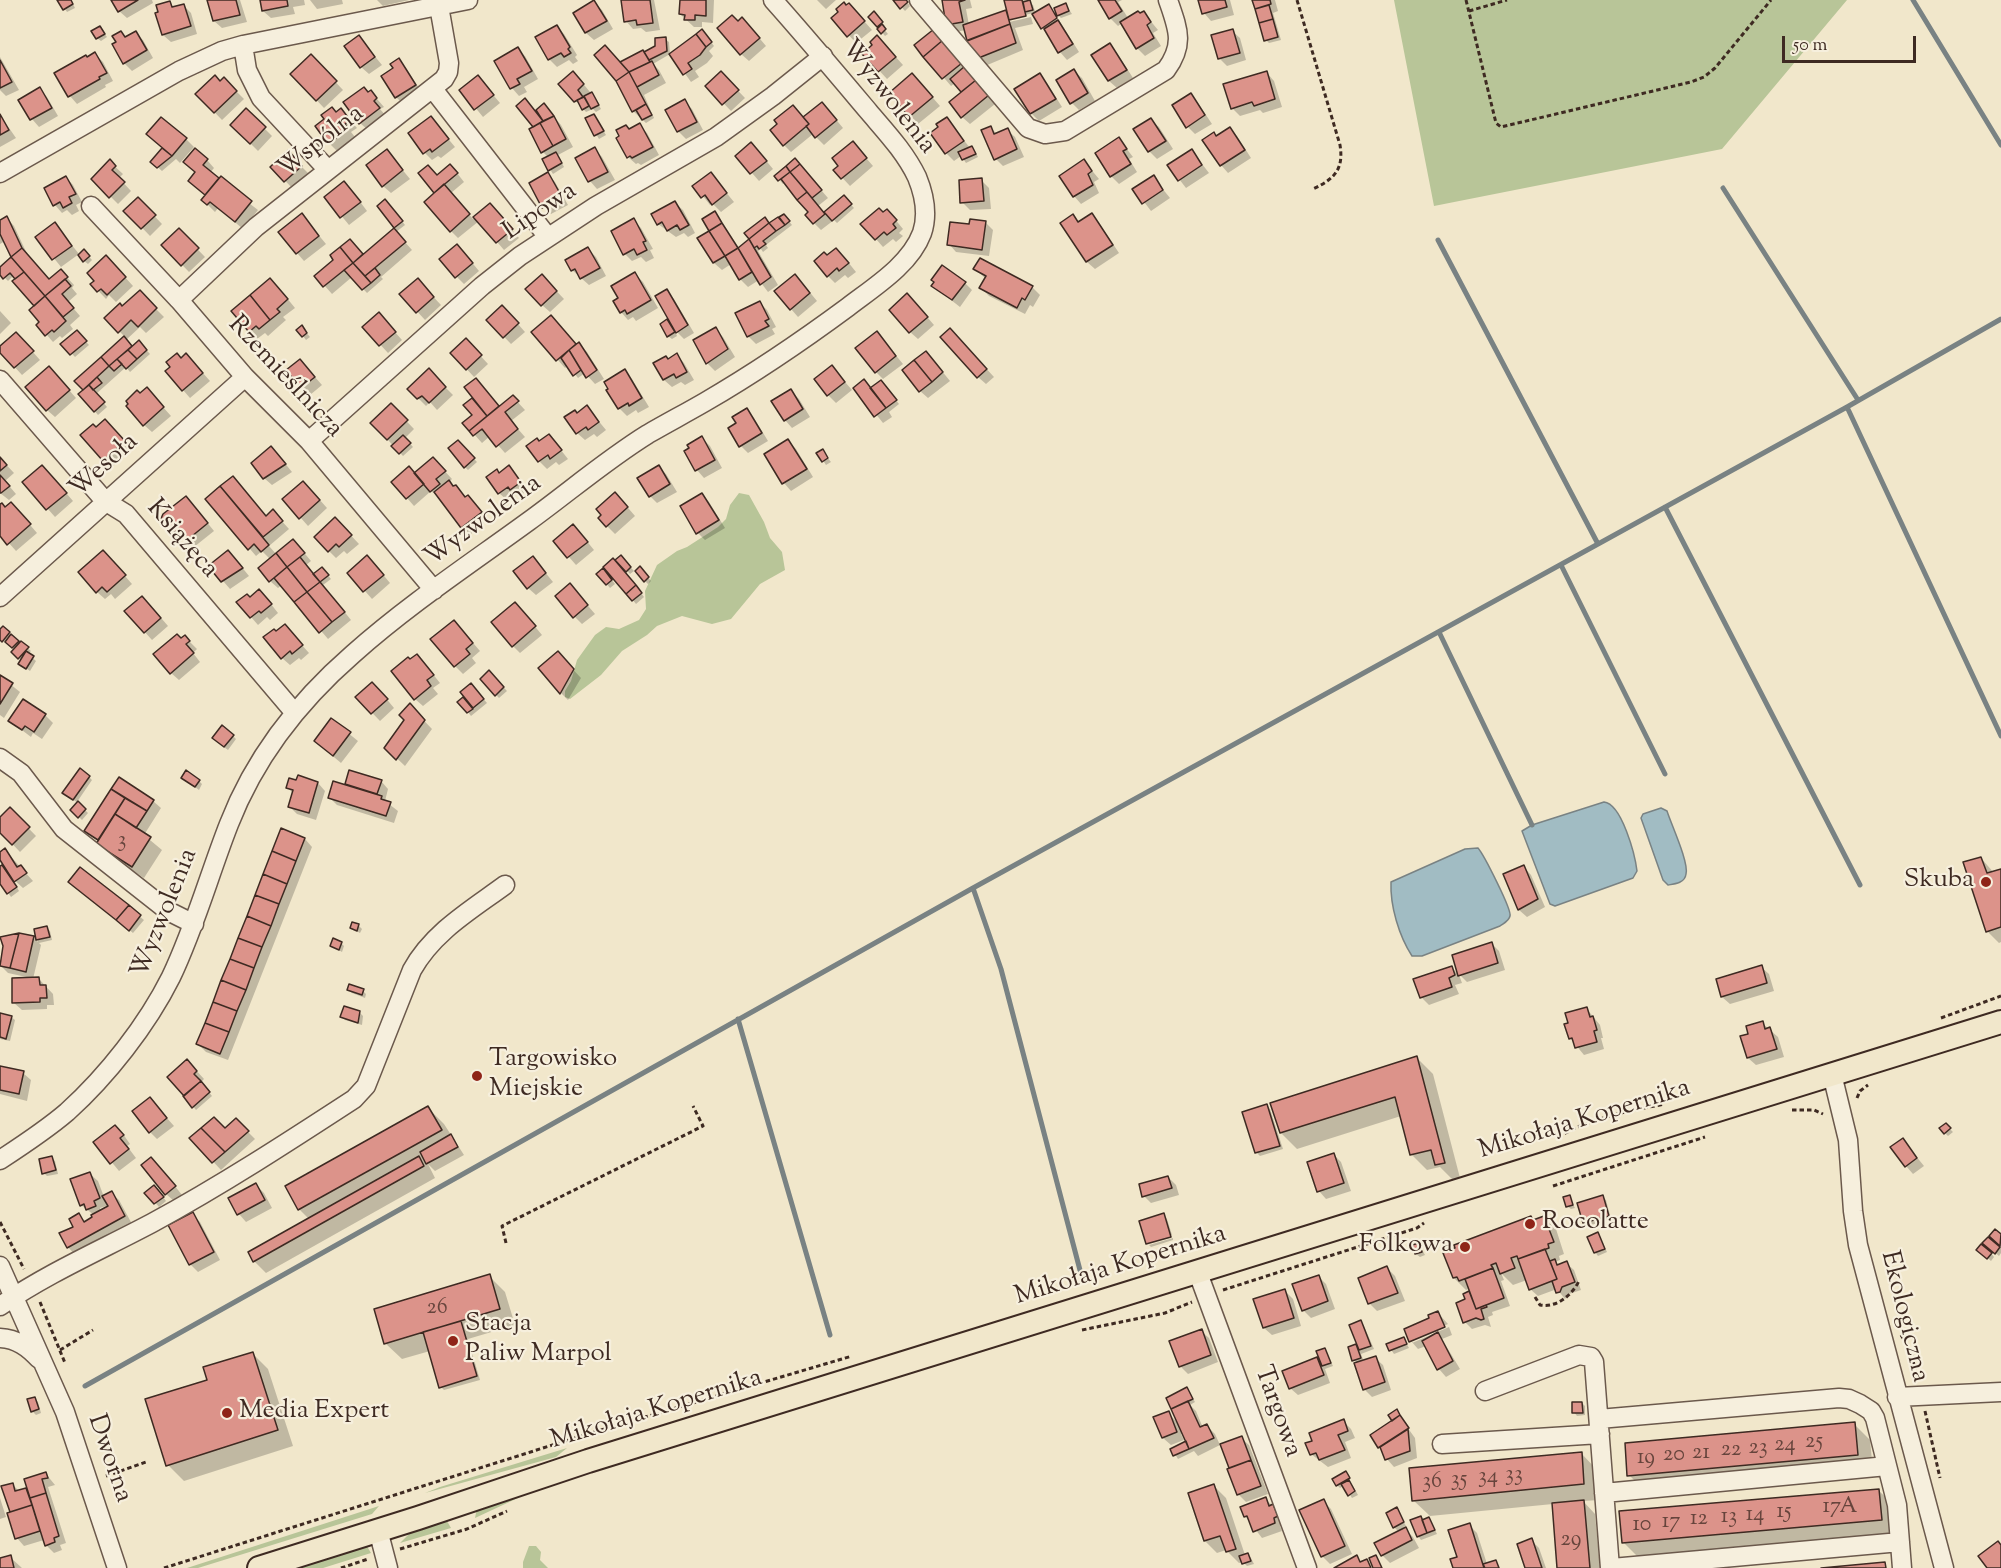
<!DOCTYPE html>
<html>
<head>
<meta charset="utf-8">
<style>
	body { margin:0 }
	#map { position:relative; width:2001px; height:1568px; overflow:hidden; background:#f1e7cb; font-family:"Sorts Mill Goudy",serif }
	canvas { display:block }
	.scale { position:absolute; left:1782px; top:36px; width:134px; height:27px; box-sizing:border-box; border:3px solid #3e2a22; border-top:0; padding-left:8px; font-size:18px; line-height:21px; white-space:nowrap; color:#3e2a22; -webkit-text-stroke:4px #f6efdd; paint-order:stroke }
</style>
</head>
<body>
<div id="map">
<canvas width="2001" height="1568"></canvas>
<div class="scale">50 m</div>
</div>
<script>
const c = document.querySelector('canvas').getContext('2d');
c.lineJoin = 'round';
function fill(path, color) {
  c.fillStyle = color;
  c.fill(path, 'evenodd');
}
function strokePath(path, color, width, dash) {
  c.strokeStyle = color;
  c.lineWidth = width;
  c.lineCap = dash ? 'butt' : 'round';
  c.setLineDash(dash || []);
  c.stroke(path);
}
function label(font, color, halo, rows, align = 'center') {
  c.font = font + ' "Sorts Mill Goudy",serif';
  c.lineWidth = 4.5;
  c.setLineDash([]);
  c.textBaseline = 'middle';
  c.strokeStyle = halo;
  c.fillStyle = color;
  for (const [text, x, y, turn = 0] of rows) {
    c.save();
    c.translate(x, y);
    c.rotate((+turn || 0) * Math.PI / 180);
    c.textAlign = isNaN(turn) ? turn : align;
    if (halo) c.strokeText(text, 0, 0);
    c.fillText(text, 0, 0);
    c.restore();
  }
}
fill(new Path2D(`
	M1394,0H1847L1722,149L1434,206Z
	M739,493L749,495L764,522L770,538L782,552L785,570L760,584L731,619L712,624L682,616L657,626L647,635L622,651L601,675L570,699L565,697V691L571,681L577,660L595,635L606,627L619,629L639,620L646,609L645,591L657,565L677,551L687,547L718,527L726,519L730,505Z
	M567,1448L556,1457L425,1493L440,1487Z
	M520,1497L475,1518L477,1508Z
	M379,1506L372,1514L198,1568H187Z
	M447,1521L451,1528L400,1543L413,1530Z
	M365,1543L371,1553L323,1568H297Z
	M529,1546H536L541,1552L540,1560L548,1568H523V1562Z`), '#b8c598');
const water = new Path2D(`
	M1604,802C1622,804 1635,855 1637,871L1633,878L1555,906L1550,904L1522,831L1532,825Z
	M1661,808L1667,811C1671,824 1689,862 1686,874C1685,883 1675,884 1668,885L1663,880L1641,818L1643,814Z
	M1478,848C1484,855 1512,910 1510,916C1509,921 1504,923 1500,926L1422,956H1412C1399,936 1390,906 1391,882L1465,849Z`);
fill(water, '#a1bcc3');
strokePath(water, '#798283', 1.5);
fill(new Path2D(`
	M59,0H71L75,8L67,12Z
	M113,0H152L153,3L127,18L119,11Z
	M209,0H240L247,22L222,28L214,21Z
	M261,0H304L305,5L293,7L295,14L271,18L263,11Z
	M310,0H342L343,4L317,9Z
	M377,0H409L383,6Z
	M623,0H654L660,30L646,32L641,28L633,29L626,21Z
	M681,0H714L713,23L702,22V27H694L680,14Z
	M817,0H836L826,9Z
	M895,0H905L910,6L905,11Z
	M943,0H970L972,8L966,9L969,25L1008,10L1006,0H1027L1033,5L1036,14L1052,9L1079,52L1067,60L1060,52L1033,13L1009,19L1005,23L1031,17L1033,24L1015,28L1023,50L985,66L968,42L966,30L955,32L947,24Z
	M1100,0H1122L1118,2L1128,18L1144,13L1158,30L1153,33L1161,46L1145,56L1137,48L1122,23L1118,26L1110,18Z
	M1200,0H1230L1234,15L1211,21L1204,13Z
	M1254,0H1275L1278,11L1273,13L1281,40L1269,43L1266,40Z
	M594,2L602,10L613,29L594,40L586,33L575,13Z
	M169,3L175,8L183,5L191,13L197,34L171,42L163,35L157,14Z
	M1066,5L1072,14L1061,18L1058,15Z
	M856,12L872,30L856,43L833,18Z
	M874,13L885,26L883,28L888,34L885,36L870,17Z
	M738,23L750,27L766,46L749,61L741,54Z
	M556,26L564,34L577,55L575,57L578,61L573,64L569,60L557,67L549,59Z
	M100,28L107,37L101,41L97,38Z
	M934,31L995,104L970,124L962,117L963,92L955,83L951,86L916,45Z
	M1232,31L1240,38L1246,60L1227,66L1219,58Z
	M135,33L143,40L153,58L132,71L124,63L118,43Z
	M705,34L714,46L709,51L713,56L707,63L695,71L699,77L691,82L671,54Z
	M359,37L382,65L369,74L361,67Z
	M665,39L669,42L670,54L653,64L659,70L666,83L644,95L654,118L646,123L633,111L621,64L657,47Z
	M885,45L903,65L887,79L864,54Z
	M1110,45L1117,53L1133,78L1117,88L1109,81L1094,55Z
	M518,49L525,56L538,79L524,87L527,92L519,96L512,88L496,61Z
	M95,54L103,62L113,81L105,85L106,87L77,104L70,96L56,73Z
	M311,56L343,90L324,108L292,74Z
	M0,57L19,90L6,96L0,90Z
	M398,60L406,68L422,93L404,105L396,97V68Z
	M1074,71L1082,78L1095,101L1079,110L1072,103Z
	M721,73L745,98L731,111L707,86Z
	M1267,73L1274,81L1282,107L1263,113L1260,110L1240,116L1232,108Z
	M1039,75L1047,83L1062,107L1039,121L1031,113L1017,89Z
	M478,77L500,103L483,117L461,90Z
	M224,79L244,99L222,120L197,94Z
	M580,80L595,98L601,109L596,112L593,109L586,112L560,84Z
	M920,83L940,106L918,124L891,93Z
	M40,89L47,97L58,116L39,127L32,119L20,100Z
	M371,92L384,107L380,109L386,116L368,130L360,123Z
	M1191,95L1198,103L1212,124L1195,134L1188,127Z
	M684,101L692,109L703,130L686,139L678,131Z
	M544,105L561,125L573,147L558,155L564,167L553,174L544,160L548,157L543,152L535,127L536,112Z
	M246,110L272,136L258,151L232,125Z
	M341,110L357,128L351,132L355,137L337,151L329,143L326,119Z
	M829,111L843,128L824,145L813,134L791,152L784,145L804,119Z
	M0,115L16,138L0,147Z
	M594,115L606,135L599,139L587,119Z
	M431,118L455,147L441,158L438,156L432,160L425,153Z
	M947,119L970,148L975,151L978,157L966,163L961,156L954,161L946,153L933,133Z
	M1151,120L1159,127L1173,149L1157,159L1149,151L1135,129Z
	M639,125L647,133L659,155L641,165L638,163L636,164L628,157L630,130Z
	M991,128L997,134L1007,130L1015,137L1024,157L1003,166L996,159Z
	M1230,129L1237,136L1251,158L1228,173L1221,165L1217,137Z
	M186,139L194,147L180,163L176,159L162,171L152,162L164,149Z
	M1119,139L1133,157L1129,159L1137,172L1119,184L1111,176Z
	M595,149L602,157L615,180L597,189L590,181L577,158Z
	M387,151L410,179L391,193L383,186Z
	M860,151L873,166L850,186L835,170Z
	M1192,151L1209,173L1186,188L1169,166Z
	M759,152L773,169L759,181L737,156Z
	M207,160L214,168L210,173L258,210L243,229L218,208L215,212L203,200L206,196L197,188L196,173L185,162Z
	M295,160L309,174L293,189L272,167Z
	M795,160L828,198L818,206L825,214L844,197L854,208L837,223L834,220L821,230L814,223L810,213L785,182L783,184L776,176Z
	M1084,161L1099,179L1094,182L1099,193L1081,204L1074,196Z
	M110,162L123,174L119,178L131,191L118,204L93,179Z
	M457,173L464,182L451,193L473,219L490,205L519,238L504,250L479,221L458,238L451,231L436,193L438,177Z
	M548,174L555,182L568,205L551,214L544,207Z
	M711,174L734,202L721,212L712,203L710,205L695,186Z
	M66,177L73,185L82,202L76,205L79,211L72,215L67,210L62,213L55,205Z
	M1153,177L1170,198L1151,211L1135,190Z
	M981,180L989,188L991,209L970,210L962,202Z
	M352,191L367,211L349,225L326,197Z
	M138,199L162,224L150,236L126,211Z
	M675,203L683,210L695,233L688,237L684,233L676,237L658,224Z
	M389,204L405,225L396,232L412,250L381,277L383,279L367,293L352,277L332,294L316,276L346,252L350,241L363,256L396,228L379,206Z
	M302,215L326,244L304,261L297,253Z
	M784,215L792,225L766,245L768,248L763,252L761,249L758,251L778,285L768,292L759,280L748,287L740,279L731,264L722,270L714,263L699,238L711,231L718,216L739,248Z
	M1092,215L1099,223L1119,253L1095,269L1087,262L1062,223L1073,216L1080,223Z
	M7,218L14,226L29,258L49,281L61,271L74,285L72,288L77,294L68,302L80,316L70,325L73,329L62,338L60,336L53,342L46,334L36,306L17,279L14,275L8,281L0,273V269L13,258L5,241L0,244V222Z
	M894,218L903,229L899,233L903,236L896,242L893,239L883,247L876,239Z
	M633,220L641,228L653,249L650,250L654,258L646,262L641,257L632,261L625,254Z
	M985,222L993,230L989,256L956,252L949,244L971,226Z
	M55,224L79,254L61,267L37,237Z
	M179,230L205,257L189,272L163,245Z
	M588,249L596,257L606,276L589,285L572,270Z
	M84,251L92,260L88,264L84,261Z
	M464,253L479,271L464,284L457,277Z
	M827,257H844L856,272L848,278L845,275L835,283L828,276Z
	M114,265L133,286L116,302L109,295L106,299L92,284Z
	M975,269L1032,287L1040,295L1033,307L1030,305L1025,314L989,296L981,288L986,279Z
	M635,274L643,282L658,308L636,321L633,317L628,320L621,312Z
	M549,283L564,299L550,312L542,305Z
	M965,283L972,290L960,307L933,286Z
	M803,284L817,301L798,317L791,309Z
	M278,287L295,308L283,317L286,320L278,327L268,336L265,333L257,339L233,311Z
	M425,288L441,305L425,320L402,295Z
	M667,291L674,299L694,333L684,339L674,329L677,336L672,339L668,336L667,321L673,327Z
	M139,292L164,317L146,333L140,327L126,340L133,347L139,342L150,354L130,372L126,367L96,394L107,407L98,415L80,394L85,390L76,381L125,337L106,318L123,308Z
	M759,302L767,310L776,327L772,329L775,334L756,344L748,336Z
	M915,303L934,325L918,339L910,332Z
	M0,311L11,323L0,334Z
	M510,315L525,332L511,344L488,320Z
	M386,322L402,340L388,353L364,327Z
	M559,324L577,346L579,344L587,352L604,379L595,384L585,373L578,378L568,365L565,368L533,332Z
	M716,329L723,337L735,357L715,371L707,363L695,341Z
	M305,331L310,337L306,340L303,336Z
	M77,332L89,345L75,357L63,344Z
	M958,338L994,377L986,384L978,377Z
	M466,340L488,364L474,377L452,353Z
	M884,341L903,364L883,379L876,372Z
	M24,342L40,360L22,375L0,351V348Z
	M677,355L684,363L694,380L685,385L681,382L672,387L664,380L655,364Z
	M181,360L194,363L210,381L190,398L183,390Z
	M933,360L950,381L928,398L920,391Z
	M832,367L852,390L836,403L828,395Z
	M307,368L322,385L310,395L288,370Z
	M429,371L453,395L437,410L430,402L426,406L409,389Z
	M624,371L632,379L649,407L638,413L636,410L627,416L619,408Z
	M56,375L76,398L55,417L47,410Z
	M476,380L500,407L513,397L525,410L511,421L525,437L505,453L490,436L482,443L464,423L474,415L465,405L474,398Z
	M884,385L899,404L889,412L892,417L883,423L855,388L871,389Z
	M791,391L799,399L810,417L792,428L785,420Z
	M154,397L171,416L152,432L144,425Z
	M391,405L414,429L405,438L413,447L403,456L372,423Z
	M587,407L606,430L597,437L594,434L585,440L577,433V414Z
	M746,410L754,418L768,441L748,453L741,446L738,423Z
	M113,429L131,450L111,468L104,460Z
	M549,435L568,459L559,465L556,462L547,469L539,461V443Z
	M702,438L710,446L722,468L704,478L697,470L686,452Z
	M788,441L796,449L813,477L791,491L784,483L766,455Z
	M458,442L477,462L468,470L465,467Z
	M822,451L831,462L826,465L818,453Z
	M279,456L292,472L272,485L264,478Z
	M0,458L14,473L5,481L16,494L9,500L0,493Z
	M441,467L452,479L449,482L475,504L488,520L470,535L440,498L431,491L414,506L407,498L415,475Z
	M509,467L528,490L519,497L516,494L507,500L499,493L500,474Z
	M659,467L666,474L677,492L657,503L650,496Z
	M50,474L73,501L55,517L24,482Z
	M233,478L266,517L280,519L289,529L269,546L277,555L301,549L311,561L306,565L314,575L325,572L331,579L323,585L351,620L328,639L282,585L278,588L270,581L271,560L262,551L256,556L207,499Z
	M311,490L327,508L308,526L284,499Z
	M702,494L709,502L725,528L705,540L698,533Z
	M623,502L635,516L615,534L607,526Z
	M193,505L214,531L194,547L185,538L179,540L171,532Z
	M0,506L19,512L37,533L16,551L0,533Z
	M343,527L359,544L347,554L344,551L336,558L329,551Z
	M581,534L594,550L576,565L555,541Z
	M110,559L132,584L115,599L111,594L105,599L97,592Z
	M236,560L249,576L230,589L210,566Z
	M618,560H624L634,571L630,574Z
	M375,565L390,583L372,599L349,573Z
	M540,566L553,582L536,595L528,588Z
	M621,568L644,597L636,604L627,593Z
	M643,572L651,581L648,584L645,581Z
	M606,573L615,584L610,588L598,574Z
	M577,593L595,614L582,624L575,617Z
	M250,599H267L278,613L270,620L267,617L258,625L251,617Z
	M150,605L168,626L152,640L126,611Z
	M523,612L542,635L520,653L513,646Z
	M285,626L309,653L301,660L299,658L290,665L282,658L276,633Z
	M461,629L480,651L472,658L476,663L463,674L455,666Z
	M0,632L9,633L31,651L28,654L36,661L30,671L20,664L22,661L13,652L16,650L0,639Z
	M185,637L197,649L193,653L200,662L179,680L171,673L181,640Z
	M410,661L424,663L440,683L433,688L438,694L423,706L415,699Z
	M565,661L581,678L568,700L561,693Z
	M489,672L507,691L499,698L482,680Z
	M0,676L20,692L4,718L0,715Z
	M474,688L487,703L471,716L460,702Z
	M380,691L394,708L380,721L357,697Z
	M23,701L45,715L53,723L42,739L33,733L31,737L10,721Z
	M410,706L432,729L405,766L386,748L406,720Z
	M332,720L358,741L341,763L315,741Z
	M233,736L236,739L228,750L217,742Z
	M350,772L381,781L388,789L385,801L398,811L394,823L337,805L330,798L346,786Z
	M89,777L92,780L77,802L88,813L82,820L72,810L78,803L68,796Z
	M119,779L153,801L161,808L144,835L162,850L144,878L110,856L98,844L99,842L86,831Z
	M187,781H199L202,784L199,790Z
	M318,783L325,791L316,820L297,814L290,807L294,794L288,788Z
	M10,809L36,836L20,852L0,831V819Z
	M305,839L312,847L228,1060L206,1052L198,1044Z
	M5,850L33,881L23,888L12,878L19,891L11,897L0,881V868L2,867L8,873L0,858V853Z
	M1981,858L1994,873L2001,870V942L1999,943L1987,931Z
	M1524,867L1531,875L1545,907L1527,917L1519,910L1505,874Z
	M80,869L144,920L133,933L70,882Z
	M358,925L362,929L360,933L351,928Z
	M47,928L50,931L52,940L39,943L41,945L33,979H39L53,994L54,1005H47V1009L22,1010L14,1003L31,978L8,973L0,965L4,946L33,937L38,942L35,930Z
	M341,943L344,946L342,952L332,946Z
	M1491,943L1499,951L1505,970L1467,982L1460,975Z
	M1451,967L1459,975L1462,983L1455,985L1459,994L1429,1005L1421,997Z
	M1761,967L1769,974L1774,991L1730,1004L1722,997Z
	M349,990L363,991L366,994L365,998L352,993Z
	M1586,1008L1600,1025L1603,1038H1601L1604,1049L1584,1055L1570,1038Z
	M359,1012L363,1016L362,1025L345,1020L342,1016Z
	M0,1014L11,1017L15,1020L10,1041L0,1039Z
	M1762,1023L1778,1037L1784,1057L1756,1065L1748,1058Z
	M1417,1058L1433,1074L1460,1178L1453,1180L1440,1167L1427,1170L1411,1154L1401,1116L1297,1149L1281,1133L1272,1103Z
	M0,1068L23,1073L31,1080L27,1101L0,1094Z
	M195,1069L204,1079L201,1082L212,1096L196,1110L185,1097Z
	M150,1099L174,1126L157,1139L150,1132Z
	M1267,1106L1270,1109L1283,1149L1260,1156L1257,1153Z
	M428,1108L444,1124L464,1155L435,1171L428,1164L435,1178L266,1273L254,1261L309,1219L300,1210L287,1187Z
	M236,1120L255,1139L221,1170L191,1138L225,1130Z
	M1946,1125L1953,1132L1948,1136L1941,1129Z
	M123,1134L130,1144L127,1146L136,1158L119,1171L95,1142Z
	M1903,1140L1924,1166L1913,1174L1906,1166Z
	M1333,1154L1341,1162L1351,1191L1326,1199L1319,1191Z
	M52,1158L55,1161L58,1174L47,1176L44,1173Z
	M159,1166L182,1195L174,1201L166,1194Z
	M90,1174L98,1181L104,1197L111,1193L119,1200L132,1224L75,1255L68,1247L79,1215L86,1222L94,1215L81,1205ZM109,1205L110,1207L101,1211L100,1208Z
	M1168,1177L1176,1185L1179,1195L1151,1203L1144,1196Z
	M256,1185L264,1193L272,1208L246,1222L239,1214Z
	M158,1190L166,1201L159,1207L147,1193Z
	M1569,1197L1575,1208L1571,1209L1567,1206Z
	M1603,1197L1606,1200L1611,1219L1588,1226L1585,1222Z
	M192,1214L200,1222L220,1260L198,1272L190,1264Z
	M1163,1215L1167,1219L1172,1235L1147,1243Z
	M1544,1218L1556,1229L1564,1254L1559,1256L1560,1260L1555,1262L1559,1265L1566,1263L1574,1270L1581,1290L1569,1294L1565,1299L1557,1289L1538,1296L1530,1289L1527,1280L1513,1285L1501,1273L1504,1280L1501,1281L1510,1306L1492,1312L1493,1315L1488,1317L1491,1327L1485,1325L1472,1329L1465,1322L1467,1300L1465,1294L1472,1292L1469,1289L1466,1290L1454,1278L1534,1221Z
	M1995,1231L2001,1236V1253L1999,1256L1987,1246L1986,1247L1994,1257L1991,1261L1978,1249Z
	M1598,1234L1607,1252L1598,1256L1595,1252Z
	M1173,1238V1240L1151,1247L1149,1245Z
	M1419,1244L1425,1255L1420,1257L1416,1254Z
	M1387,1268L1395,1276L1405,1301L1377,1311L1369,1303Z
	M489,1276L505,1292L515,1325L468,1339L480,1380L444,1390L441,1387L430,1351L402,1359L385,1343Z
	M1319,1277L1326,1284L1335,1309L1311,1318L1303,1310Z
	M1285,1291L1293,1299L1301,1326L1272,1335L1264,1328Z
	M1438,1313L1448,1324L1412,1340V1343L1449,1327L1452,1335L1442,1339L1460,1369L1446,1377L1439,1369L1426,1346L1418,1349L1411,1341L1406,1330L1431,1319Z
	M1361,1322L1364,1326L1374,1349L1361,1354L1364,1362L1375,1358L1383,1365L1391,1390L1372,1397L1364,1389L1357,1364L1349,1348L1359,1345Z
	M1201,1331L1209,1338L1218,1362L1188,1374L1180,1366Z
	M1404,1339L1409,1348L1394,1354L1388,1345Z
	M1325,1350L1333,1366L1325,1369L1330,1383L1298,1395L1290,1388L1316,1359L1323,1366L1318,1352Z
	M252,1353L268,1369L293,1446L184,1481L168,1465L209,1381Z
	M1187,1389L1195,1402L1190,1405L1196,1411L1203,1428L1207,1426L1215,1434L1220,1445L1198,1456L1194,1451L1178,1459L1172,1449L1188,1442L1184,1433L1181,1434L1184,1440L1171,1445L1163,1438L1168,1413L1178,1423Z
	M34,1398L38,1402L41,1413L36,1415L32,1411Z
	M1582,1403L1585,1406V1415L1577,1416L1574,1412Z
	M1402,1420L1415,1438L1417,1458L1394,1467L1387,1459L1384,1451L1372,1436Z
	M1343,1421L1351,1429L1355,1438L1345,1442L1351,1458L1328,1467L1311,1454Z
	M1854,1424L1870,1440L1873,1471L1645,1491L1629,1475Z
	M1241,1438L1249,1445L1268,1494L1246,1502L1238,1494L1222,1445Z
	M1581,1453L1597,1470L1600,1500L1583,1501L1595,1514L1600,1568H1559L1553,1504L1430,1516L1413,1500Z
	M1346,1473L1358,1495L1352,1498L1344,1486L1340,1488L1337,1485Z
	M46,1474L55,1485L48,1487L66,1543L60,1545L62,1550L54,1553L46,1545L44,1540L24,1546L17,1538L3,1487L12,1484L19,1491L28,1489Z
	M1214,1486L1226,1498L1245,1555L1248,1554L1251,1558L1254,1564L1247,1566L1243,1562L1239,1563L1226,1550L1217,1553L1205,1541L1189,1494Z
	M1878,1490L1895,1506L1897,1536L1639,1558L1623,1542Z
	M0,1498L6,1517L0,1519Z
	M1265,1499L1281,1513L1285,1524L1280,1526L1282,1531L1262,1538L1245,1516Z
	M1323,1501L1331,1509L1352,1554L1330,1564L1322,1556Z
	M1397,1509L1406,1526L1403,1527L1413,1537L1419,1548L1390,1563L1382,1555L1399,1532L1394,1527Z
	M1429,1518L1437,1534L1421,1540L1418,1536L1423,1521Z
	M1469,1525L1477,1533L1487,1564L1495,1562L1500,1568H1454Z
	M1531,1540L1539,1548L1546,1568H1527Z
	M10,1557L22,1568H0V1559Z`), '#0003');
strokePath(new Path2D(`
	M1913,0L2001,145
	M1723,188L1858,400
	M1438,240L1598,544
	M1847,407L2001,736
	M1665,507L1860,885
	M1561,565L1665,774
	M1439,632L1532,825
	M973,888L1001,969L1081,1274
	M738,1019L830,1335
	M85,1386L973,888L1847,407L2001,319`), '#798283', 5);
const building = new Path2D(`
	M57,0H71L73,4L63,10Z
	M111,0H138L118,12Z
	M207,0H236L240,15L213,21Z
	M260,0H287L288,6L262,11Z
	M594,0L607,21L585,33L573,13Z
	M621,0H650L653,23L637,25L636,20L624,22Z
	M680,0H706V16L695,15V20H684L685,15L679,14Z
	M893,0H906L908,2L900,9Z
	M942,0H965L959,2L963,22L946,25Z
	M1004,0H1022L1026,16L1009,20Z
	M1030,0L1033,10L1025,12L1023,2Z
	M1098,0H1115L1122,11L1109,19Z
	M1198,0H1225L1227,7L1202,14Z
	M1252,0H1270L1271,4L1255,9Z
	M170,1L172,7L184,4L191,26L162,35L155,13L158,12L156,5Z
	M844,2L846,5L849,3L865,21L847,37L831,18L838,12L836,9Z
	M1066,3L1069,11L1057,16L1054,8Z
	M1049,4L1057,18L1041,29L1032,14Z
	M1269,5L1273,19L1259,23L1255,9Z
	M1006,10L1010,24L967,41L963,25Z
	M874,11L883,22L877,27L868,17Z
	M1138,11L1140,13L1144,11L1151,22L1147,25L1154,38L1136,49L1120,22Z
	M732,15L738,21L742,17L760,38L740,55L717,28Z
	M1273,19L1278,37L1264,41L1259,23Z
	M1058,20L1073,44L1058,53L1044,29Z
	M882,24L886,29L881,34L877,29Z
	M1010,24L1016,43L976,59L963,42Z
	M557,25L570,47L568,49L571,53L564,57L561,53L548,60L535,37Z
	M100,26L105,34L96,39L91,31Z
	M702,29L712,42L706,47L696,34Z
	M934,29L943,40L923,57L914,45Z
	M1233,29L1240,53L1218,59L1211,35Z
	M121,31L125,37L136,31L147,50L123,64L112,44L116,42L112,36Z
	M696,34L706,47L700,55L688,63L692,69L683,75L669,54Z
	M359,35L375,57L360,68L344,46Z
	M877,35L896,57L878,72L862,54L872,45L870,42Z
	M666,37L667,51L649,60L644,52L655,46V38Z
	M943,40L962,63L942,79L923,57Z
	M1110,43L1127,70L1108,81L1091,55Z
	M605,45L629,72L616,81L594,55Z
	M518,47L532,71L517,79L520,84L510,89L494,61Z
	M643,50L650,62L629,72L620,62Z
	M95,52L107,73L99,77L100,79L68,97L54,73L86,55L87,57Z
	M311,54L337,81L316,101L290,74Z
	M399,58L416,85L395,98L381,76L393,68L390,64Z
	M0,60L12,82L0,88Z
	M652,61L659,75L637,87L629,72Z
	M965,66L976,80L961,92L950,79Z
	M1074,69L1088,93L1070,104L1056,80Z
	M573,71L584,84L578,90L583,97L574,102L558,84Z
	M721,71L739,90L722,105L705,86Z
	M1267,71L1275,99L1254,106L1252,102L1231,109L1223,84Z
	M629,72L646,104L632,112L616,81Z
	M912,73L933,97L909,117L889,93Z
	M1040,73L1056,99L1030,114L1014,89Z
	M215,75L220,81L224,77L237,91L214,113L195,94Z
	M478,75L494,95L474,110L459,90Z
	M976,80L989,95L961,118L949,102Z
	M40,87L52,108L30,120L18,100Z
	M364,87L368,92L371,90L377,98L374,101L380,108L359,124L343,102Z
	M592,92L599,105L591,109L584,96Z
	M1191,93L1205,115L1186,128L1172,105Z
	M584,97L589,106L582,110L577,100Z
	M525,98L543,121L533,127L516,106Z
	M685,99L697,122L677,132L665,110Z
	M822,102L837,120L815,138L806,126L809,124L803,117Z
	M544,103L554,116L543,121L536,110Z
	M646,104L652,115L642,120L636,110Z
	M793,105L809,124L783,146L770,130L777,124L774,120Z
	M332,107L336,112L341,108L350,120L345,124L349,129L328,144L315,126L324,119L321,115Z
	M246,108L266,127L250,144L230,125Z
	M0,114L9,130L0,135Z
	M594,114L604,131L594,136L585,118Z
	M431,116L449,139L432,152L430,149L423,154L408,133Z
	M554,116L566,139L553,146L540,123Z
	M161,117L187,138L172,156L146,134Z
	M947,117L964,141L945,154L930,133L938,127L936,124Z
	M1151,118L1166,141L1148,152L1133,129Z
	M540,123L553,146L541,153L529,129Z
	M640,123L653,147L632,158L630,156L627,158L616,138L619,136L616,130L626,125L629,129Z
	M991,126L994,134L1008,128L1017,149L994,160L981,130Z
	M1230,127L1245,150L1220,166L1202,140L1214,132L1216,136Z
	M1119,137L1127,149L1123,151L1131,164L1110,177L1095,153Z
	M853,141L867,158L841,179L833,170L838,166L832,158Z
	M751,142L767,161L750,174L735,156Z
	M972,146L976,154L962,160L958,152Z
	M595,147L608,172L588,182L575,158Z
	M162,148L172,156L157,168L150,162Z
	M195,148L208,159L203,165L219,178L205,195L188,181L195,172L183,162Z
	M387,149L403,170L382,187L366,165Z
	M1192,149L1202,165L1178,181L1167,165Z
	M288,150L302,166L284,182L270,167Z
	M556,152L562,163L548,171L542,159Z
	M795,158L800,164L790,172L786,166Z
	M110,159L116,166L112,170L125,182L109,198L91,179Z
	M1084,159L1092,171L1088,174L1093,185L1073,197L1059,176Z
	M450,164L458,173L434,193L418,173L428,165L437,175Z
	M800,164L822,190L812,198L790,172Z
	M786,166L790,172L778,181L774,176Z
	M548,172L562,197L542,208L529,183Z
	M711,172L727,193L712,205L705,195L701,198L692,186Z
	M790,172L807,192L797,200L781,179Z
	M1154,175L1163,190L1142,204L1132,189Z
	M66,176L76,194L69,197L72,203L63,208L60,202L53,206L44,188Z
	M221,176L252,201L235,222L210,202L207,205L201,200Z
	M982,178L984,201L960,203L959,180Z
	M344,181L361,202L340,218L324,197Z
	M444,184L470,214L450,232L424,202Z
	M807,192L825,214L813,224L805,215L808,212L797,200Z
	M844,195L852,204L832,221L824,212Z
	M138,197L156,215L141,229L123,211Z
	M385,199L403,221L394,228L377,206Z
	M675,201L689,225L680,230L677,225L667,231L662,222L657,225L651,214Z
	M490,203L513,229L496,243L473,217Z
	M879,208L883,212L887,209L897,220L893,224L896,228L887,235L884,232L875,240L860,224Z
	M715,211L722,223L709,231L702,219Z
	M302,213L319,236L296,254L278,232Z
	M1092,213L1113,245L1086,262L1060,223L1073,214L1078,222Z
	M784,214L790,221L785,225L779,217Z
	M7,216L22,248L11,257L0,234V220Z
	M765,217L769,223L749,239L744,233Z
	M778,217L785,225L776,231L769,223Z
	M634,218L646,241L643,242L647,250L637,255L634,249L623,255L611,231Z
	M970,219L986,221L982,250L947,245L950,222L969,224Z
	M55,222L72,246L52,260L35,237Z
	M722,223L738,248L725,256L709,231Z
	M769,223L776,231L763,241L766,244L759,249L757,246L754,248L749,239Z
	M179,228L199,248L181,266L161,245Z
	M394,228L406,242L365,276L353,263Z
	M709,231L725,256L713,263L697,238Z
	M350,239L363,254L353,263L340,247Z
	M749,239L771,277L760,285L738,248Z
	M457,244L473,263L455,278L439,259Z
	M340,247L353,263L323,287L314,276L333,260L330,255Z
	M588,247L600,268L580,279L575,269L571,271L565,260Z
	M22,248L49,279L61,269L68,277L45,296L11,257Z
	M738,248L752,272L739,280L725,256Z
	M836,248L849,263L839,271L837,268L827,277L814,261L824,252L827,255Z
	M84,249L90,256L83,262L78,255Z
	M106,255L126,277L107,295L101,289L97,292L90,284L94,281L87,273Z
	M11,257L24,272L15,279L10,273L3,279L0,275V267Z
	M980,258L1033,286L1025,300L1022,298L1017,308L979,288L986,276L973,269Z
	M353,263L371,283L362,290L344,270Z
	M942,265L966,282L952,300L931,286L934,282L931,280Z
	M375,268L380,275L371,283L365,276Z
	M24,272L45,296L34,306L12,281Z
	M635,272L651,300L627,314L625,310L620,313L613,301L618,298L611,286Z
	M542,274L557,291L541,306L525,289Z
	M795,274L810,293L790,310L774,291Z
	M270,278L288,299L277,309L280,312L270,320L250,295Z
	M418,278L434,297L416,313L399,294Z
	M65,279L71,286L62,294L74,308L63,317L45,296Z
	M667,289L688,325L676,333L655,296Z
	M140,290L157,308L138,327L131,320L118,333L104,318L120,303L122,306Z
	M907,293L928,317L909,333L889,310Z
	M250,295L270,320L259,329L256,326L249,332L231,311Z
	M45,296L66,321L54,332L52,330L45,336L36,325L39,322L29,310Z
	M760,301L769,319L765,321L769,326L747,337L735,313Z
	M502,305L519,323L503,338L486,320Z
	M379,312L396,332L379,346L362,327Z
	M551,315L576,344L556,361L531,332Z
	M667,319L675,332L667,337L660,324Z
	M302,325L307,333L302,337L296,330Z
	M716,327L728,349L706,364L693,340Z
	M950,328L987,369L977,378L940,337Z
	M77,330L87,341L70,355L60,344Z
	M877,331L896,356L875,373L855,348Z
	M16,332L34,351L14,368L0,353V346Z
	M124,336L132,346L109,366L101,357Z
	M466,338L482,355L466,370L450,353Z
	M139,340L147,350L137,359L128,350Z
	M579,342L597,370L586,378L569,350Z
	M128,350L137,359L126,369L117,359Z
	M569,350L581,370L573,376L561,358Z
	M926,351L943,372L932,382L914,360Z
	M177,353L181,358L186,353L203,373L182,391L165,371L170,367L166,362Z
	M677,353L687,372L676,378L674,374L663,380L653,363L666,356L668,359Z
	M101,357L109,366L83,390L74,381Z
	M117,359L122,364L114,371L109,366Z
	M300,359L315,377L301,388L286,370Z
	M914,360L932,382L919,392L902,370Z
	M832,365L845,382L827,396L814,379Z
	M49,366L70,390L46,411L25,387Z
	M429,368L446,387L429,403L422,396L417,399L407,389Z
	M625,369L642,398L629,406L628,403L618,409L606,390L608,389L604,382Z
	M97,377L102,383L93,390L89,385Z
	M476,378L499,406L487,416L464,387Z
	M864,379L886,408L874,417L853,388Z
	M881,380L897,400L886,408L870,388Z
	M89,385L105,402L94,412L78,394Z
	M147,387L164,407L143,426L126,406L128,404L126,401L137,390L140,393Z
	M791,389L803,409L784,421L771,401Z
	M513,395L519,401L505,412L518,429L496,447L482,429L473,436L469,431Z
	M472,398L487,416L469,431L462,423L472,415L463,405Z
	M391,403L408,420L387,440L370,423Z
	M587,405L599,422L588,430L586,427L576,434L564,417L575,410L577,413Z
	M747,408L762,433L739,447L728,428L736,423L732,417Z
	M105,419L125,441L103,461L80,435L93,424L96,427Z
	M549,434L562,450L550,459L548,455L538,462L526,446L537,438L539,441Z
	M403,435L411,443L399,454L391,446Z
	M702,436L715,460L695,471L684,451L689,448L687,445Z
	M788,439L807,469L782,484L764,454Z
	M458,440L475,458L464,468L448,448Z
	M271,446L286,464L263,479L251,463Z
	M823,449L828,458L822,462L816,453Z
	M0,457L7,465L0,471Z
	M433,457L446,471L436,479L440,484L430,492L414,473Z
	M42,465L67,493L46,510L22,482Z
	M509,465L521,482L510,490L508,487L498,494L486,477L497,469L499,473Z
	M659,465L670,484L649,497L637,478Z
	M409,466L424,484L406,499L391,482Z
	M0,475L10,486L1,493H0Z
	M233,476L266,516L273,509L283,521L263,537L220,486Z
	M449,480L453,486L456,485L465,497L468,495L482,512L461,528L434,492Z
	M303,481L320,500L299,519L282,499Z
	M220,486L269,545L261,552L254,544L248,550L205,499Z
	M615,492L628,507L606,527L598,518L601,515L596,509Z
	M702,493L719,520L696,534L680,506Z
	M186,496L208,523L186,541L177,531L170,533L160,521L163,514Z
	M11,502L31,524L7,545L0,536V504L2,503L5,507Z
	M335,517L352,535L339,547L336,544L328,552L314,537Z
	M573,524L588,542L567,558L553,541Z
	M293,539L305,553L287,567L276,553Z
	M103,550L126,575L107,592L102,587L96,593L78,572Z
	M228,550L243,568L221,582L208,566Z
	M276,553L287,567L269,582L258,568Z
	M367,555L384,575L363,592L347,573Z
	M621,555L631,567L626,572L615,560Z
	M533,556L546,573L527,589L513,571Z
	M300,557L320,582L307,592L287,567Z
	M613,558L636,585L626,594L603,567Z
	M640,566L649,577L644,582L635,571Z
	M287,567L307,592L294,602L274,578Z
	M322,567L329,575L320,582L313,574Z
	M603,568L612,580L606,585L596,574Z
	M320,582L345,612L332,622L307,592Z
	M570,583L588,605L573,618L555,596Z
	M636,585L642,593L632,601L626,594Z
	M259,589L272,604L261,613L259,611L250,618L236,602L247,594L250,597Z
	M307,592L332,622L319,633L294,602Z
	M142,596L161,618L144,633L124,611Z
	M515,602L536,626L512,647L491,622Z
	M454,620L473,643L466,649L470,654L454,667L430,639Z
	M285,624L303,645L292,654L290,651L281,659L263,637L274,629L276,631Z
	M3,626L10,632L2,642L0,640V629Z
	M11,634L19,641L12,648L5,642Z
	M177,634L181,638L185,635L190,641L186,644L194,653L170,674L153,654Z
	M21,641L29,647L18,659L11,652Z
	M26,651L34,656L26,669L18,664Z
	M558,651L574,669L560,694L538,668Z
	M417,654L434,675L427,680L431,686L414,700L391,671L408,657L410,659Z
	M489,670L504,687L495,696L480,679Z
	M0,675L13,683L0,704Z
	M372,682L388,699L371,714L355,697Z
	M471,683L484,699L473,708L460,692Z
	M463,697L473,709L467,713L457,702Z
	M23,699L46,714L34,732L25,726L22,730L8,721Z
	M410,703L425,720L396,760L384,748L404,720L399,715Z
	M331,718L351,732L333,756L314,741Z
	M222,725L234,735L224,747L212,738Z
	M80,768L90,776L73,800L62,793Z
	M186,770L200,780L195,787L181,778Z
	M349,770L382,780L377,794L345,784Z
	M298,775L318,782L309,813L288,807L293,790L286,788L289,778L296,780Z
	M119,777L154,800L147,811L111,789Z
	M333,781L382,796L381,799L391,802L386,816L328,798Z
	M111,789L125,798L98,840L84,831Z
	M125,798L147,811L136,828L115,814Z
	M78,801L86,809L78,818L70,810Z
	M10,807L30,827L12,845L0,833V817Z
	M115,814L151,837L132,867L96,844Z
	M281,828L305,838L296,861L272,851Z
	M5,848L17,867L21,865L27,873L14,882L0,860V852Z
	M272,851L296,861L287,884L263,874Z
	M1981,857L1987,873L2001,869V927L1986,932L1963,862Z
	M2,865L17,887L7,894L0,884V866Z
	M1524,865L1538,899L1518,910L1503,874Z
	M80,867L129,905L116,920L68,882Z
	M263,874L287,884L279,904L255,895Z
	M255,895L279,904L271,926L247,916Z
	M129,905L141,915L129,931L116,920Z
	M247,916L271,926L262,947L238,938Z
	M352,922L359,924L357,931L350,928Z
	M47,926L50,937L36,940L34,929Z
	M19,933L34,936L26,972L10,968Z
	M19,933L10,968L0,966L3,946L0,937Z
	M238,938L262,947L254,968L230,959Z
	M333,938L342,942L339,950L330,946Z
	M1492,942L1498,963L1458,976L1452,955Z
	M230,959L254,968L246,990L221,980Z
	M1762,965L1767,983L1721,997L1716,979Z
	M1452,966L1455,975L1449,978L1452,987L1420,998L1413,979Z
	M39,977L40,985H46L47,998H40V1002L12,1003V978Z
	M221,980L246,990L237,1011L213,1002Z
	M349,984L364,989L362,995L347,990Z
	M213,1002L237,1011L229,1032L205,1023Z
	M344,1006L360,1011L358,1023L340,1017Z
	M1587,1007L1590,1017L1593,1016L1597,1030L1594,1031L1597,1042L1575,1048L1572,1038L1569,1039L1564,1024L1568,1023L1565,1013Z
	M0,1013L12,1016L6,1039L0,1037Z
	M1763,1021L1765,1029L1770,1027L1777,1049L1747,1058L1740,1036L1748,1034L1746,1026Z
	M205,1023L229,1032L220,1054L196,1044Z
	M1417,1056L1445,1163L1435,1165L1431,1150L1410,1155L1395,1097L1280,1133L1270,1103Z
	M187,1059L197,1071L194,1074L201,1081L184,1096L167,1077Z
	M0,1066L24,1071L19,1094L0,1090Z
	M201,1081L210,1092L192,1108L183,1096Z
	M150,1097L167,1118L149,1133L132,1111Z
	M1267,1104L1280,1146L1255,1153L1242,1112Z
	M428,1106L442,1130L298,1210L285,1186Z
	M214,1117L225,1128L236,1118L249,1131L225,1152L201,1128Z
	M1946,1123L1951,1128L1944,1134L1939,1128Z
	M115,1125L124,1135L120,1138L129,1149L110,1164L93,1142Z
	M201,1128L225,1152L212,1163L189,1138Z
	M451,1134L458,1147L426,1164L420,1152Z
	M1903,1138L1917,1158L1905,1167L1890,1147Z
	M1334,1153L1344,1183L1317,1192L1307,1162Z
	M52,1156L56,1170L42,1174L39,1159Z
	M419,1156L424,1166L253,1262L248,1252Z
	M151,1157L176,1186L165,1195L141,1165Z
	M90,1172L100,1198L94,1201L96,1206L86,1210L84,1204L80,1206L70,1179Z
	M1168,1176L1172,1188L1142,1197L1139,1184Z
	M256,1183L265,1200L237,1215L228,1198Z
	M154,1185L164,1197L154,1204L144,1193Z
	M112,1191L125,1216L67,1248L59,1233L73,1227L69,1219L79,1213L84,1222L92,1217L91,1215L108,1206L102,1196Z
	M1570,1195L1573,1205L1566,1207L1563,1197Z
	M1603,1195L1609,1216L1583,1223L1577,1203Z
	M193,1212L214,1252L189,1265L168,1225Z
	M1164,1213L1171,1237L1146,1244L1139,1221Z
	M1531,1216L1533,1220L1544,1216L1554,1242L1548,1244L1549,1248L1518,1259L1517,1256L1511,1258L1515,1268L1500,1274L1496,1263L1491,1265L1493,1268L1459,1281L1457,1277L1453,1278L1443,1253L1455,1248L1454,1245Z
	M1995,1229L2001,1234L2000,1246L1989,1236Z
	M1598,1232L1605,1249L1594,1253L1587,1237Z
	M1988,1237L2000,1247L1995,1254L1982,1243Z
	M1419,1243L1422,1252L1415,1254L1412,1245Z
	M1981,1244L1992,1253L1987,1259L1976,1250Z
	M1545,1249L1557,1279L1529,1290L1518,1259Z
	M1555,1259L1557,1265L1567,1261L1575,1282L1562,1287L1560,1292L1556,1293L1552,1281L1557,1279L1550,1261Z
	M1387,1266L1398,1293L1368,1304L1358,1278Z
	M1493,1268L1504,1298L1476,1309L1465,1279Z
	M490,1274L500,1309L384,1344L374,1309Z
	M1319,1275L1328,1301L1302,1311L1292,1284Z
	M1285,1289L1294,1318L1263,1328L1253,1299Z
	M1469,1291L1476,1309L1486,1305L1487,1307L1481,1309L1484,1319L1481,1320L1476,1318L1463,1323L1456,1303L1465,1299L1463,1294Z
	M1438,1311L1445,1327L1409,1342L1404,1329L1429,1318L1428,1315Z
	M1361,1320L1371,1346L1359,1350L1349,1325Z
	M461,1321L477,1376L439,1388L423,1332Z
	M1202,1329L1211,1355L1179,1367L1169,1341Z
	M1438,1332L1453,1361L1437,1370L1422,1341Z
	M1404,1337L1407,1344L1389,1351L1386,1344Z
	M1356,1344L1361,1358L1352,1361L1348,1347Z
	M1325,1348L1331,1363L1322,1366L1316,1351Z
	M253,1352L278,1430L166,1466L145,1399L207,1380L203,1367Z
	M1376,1356L1385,1382L1363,1390L1354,1363Z
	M1317,1357L1324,1375L1289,1389L1282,1371Z
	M1187,1387L1193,1399L1171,1409L1166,1398Z
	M35,1397L39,1409L31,1412L27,1399Z
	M1188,1401L1200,1427L1207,1424L1214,1438L1189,1449L1171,1409Z
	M1572,1402H1582L1583,1413H1572Z
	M1397,1409L1400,1415L1392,1421L1388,1415Z
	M1169,1411L1177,1432L1162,1438L1153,1417Z
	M1400,1415L1409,1428L1378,1448L1370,1435Z
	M1344,1419L1348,1431L1338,1435L1345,1450L1319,1460L1316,1453L1310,1455L1305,1443L1312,1441L1309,1433Z
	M1855,1422L1858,1455L1627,1476L1625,1443Z
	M1408,1429L1410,1451L1385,1460L1380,1447Z
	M1242,1436L1251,1460L1229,1468L1220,1444Z
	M1186,1441L1189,1449L1173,1456L1170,1449Z
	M1582,1452L1584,1484L1412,1501L1409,1468Z
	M1251,1460L1261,1486L1237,1495L1227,1469Z
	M1346,1471L1350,1478L1336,1486L1332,1479Z
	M46,1472L48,1478L42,1479L46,1493L30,1498L24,1479Z
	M1349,1480L1355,1491L1348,1496L1341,1484Z
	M13,1483L15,1491L26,1488L32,1505L10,1512L1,1486Z
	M1214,1484L1236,1549L1226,1552L1220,1536L1204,1541L1188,1493Z
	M1879,1489L1882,1520L1622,1543L1619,1511Z
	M46,1493L59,1536L54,1538L55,1542L45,1546L30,1498Z
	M1266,1497L1269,1506L1273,1504L1278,1516L1274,1518L1275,1523L1253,1532L1247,1516L1244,1517L1240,1507Z
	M1324,1499L1345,1546L1321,1557L1299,1510Z
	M1584,1500L1590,1568H1557L1552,1503Z
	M32,1505L40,1531L15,1539L7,1513Z
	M1397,1507L1404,1522L1393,1528L1386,1513Z
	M1421,1516L1427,1533L1417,1537L1410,1520Z
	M1429,1517L1435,1530L1427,1533L1422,1520Z
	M1470,1523L1484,1568H1453L1450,1559L1457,1557L1448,1530Z
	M1406,1527L1412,1540L1381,1556L1374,1543Z
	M1532,1538L1542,1568H1525L1517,1544Z
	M1998,1541L2001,1545V1568H1987L1978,1556Z
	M1248,1553L1251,1561L1242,1564L1239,1556Z
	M11,1555L14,1568H0V1558Z
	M1357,1555L1360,1562L1367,1559L1371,1568H1334Z
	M1376,1555L1382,1568H1373L1369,1558Z
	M1496,1560L1499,1568H1485L1483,1564Z
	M1885,1562L1886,1568H1821Z`);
fill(building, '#dc938a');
strokePath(building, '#3e2a22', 1.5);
const minor = new Path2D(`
	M919,0L1028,128L1045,134L1065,131L1166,70C1185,44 1178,29 1168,0
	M243,45L247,70L261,98L328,170
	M433,89L547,236
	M0,173L179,71L222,51L243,45L468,0
	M91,206L179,300L245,377L309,441L434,590
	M179,300L256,227L444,79L448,72L449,63L439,6
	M0,380L105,501L126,514L294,712
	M309,441L482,286L520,256L596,206L716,137L773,96L823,56
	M0,597L245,377
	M0,758L21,773L64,829L168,911L194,924
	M1832,1074L1848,1140L1853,1211L1858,1245L1944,1568
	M0,1160C23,1145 46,1130 67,1112C107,1076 147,1025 171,977C195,927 209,875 229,824C255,757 299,701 353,654C408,605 470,564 529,521C569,492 606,460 648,434C667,423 686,413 705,402C755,373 802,341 848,307C874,287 910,265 922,233C928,215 924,194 917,177C905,152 886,132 869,112C837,74 806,37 773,0
	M0,1266L65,1412L117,1568
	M1198,1273L1307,1568
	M0,1306C48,1273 101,1250 152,1223C222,1185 288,1142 354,1099L366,1086L412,970C433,932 471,910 505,885
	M0,1338C17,1339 28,1347 39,1359
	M1485,1391L1579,1355L1591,1357L1594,1362L1610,1568
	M1897,1397L2001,1392
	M1599,1419L1839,1398L1849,1399L1860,1404L1871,1411L1875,1418L1897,1505L1902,1568
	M1442,1444L1600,1434
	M1604,1493L1887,1466
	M378,1530L388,1568
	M1612,1568L1900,1542`);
const major = new Path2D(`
	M259,1568L418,1518L588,1461L2001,1022`);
strokePath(minor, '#6b594c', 21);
strokePath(major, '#3e2a22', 26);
strokePath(new Path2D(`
	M1297,0L1340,145C1344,170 1334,179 1313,189
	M1466,0L1496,123L1501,127L1691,82L1704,77L1715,68L1771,0
	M1469,11L1507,0
	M1941,1018L2001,996
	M1857,1098L1860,1091L1868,1085
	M1792,1110H1814L1823,1114
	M1558,1137C1591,1118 1628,1111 1665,1104
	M1553,1186L1705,1137
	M0,1222L24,1269
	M506,1243L502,1226L703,1126L693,1106
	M1223,1290L1417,1228L1424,1223
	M1535,1297L1540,1305C1557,1308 1572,1295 1579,1281
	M40,1302L65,1363
	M1082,1330L1165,1313L1192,1302
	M1901,1335L1911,1351L1917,1379
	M60,1350L93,1330
	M1925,1411L1940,1478
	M106,1476L146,1462
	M400,1549L467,1529L507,1511
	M164,1568L581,1436L852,1356
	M341,1568L368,1559`), '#3e2a22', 3, [4.5, 3]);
strokePath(minor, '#f6efdd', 18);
strokePath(major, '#f1e7cb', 22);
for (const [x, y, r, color] of [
	[1986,882,6,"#8f2418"],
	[477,1076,6,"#8f2418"],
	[1530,1224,6,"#8f2418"],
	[1465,1247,6,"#8f2418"],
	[453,1341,6,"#8f2418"],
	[227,1413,6,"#8f2418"]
]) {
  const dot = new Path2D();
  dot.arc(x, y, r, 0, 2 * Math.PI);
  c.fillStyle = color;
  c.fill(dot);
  strokePath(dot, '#f6efdd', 2);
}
label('22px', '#66443c', null, [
	["3",122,842],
	["26",437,1309],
	["25",1814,1443],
	["24",1785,1446],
	["23",1758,1449],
	["22",1731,1451],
	["21",1701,1454],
	["20",1674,1456],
	["19",1646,1459],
	["33",1514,1476],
	["34",1488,1478],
	["35",1459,1481],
	["36",1432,1483],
	["17A",1840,1508],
	["15",1784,1513],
	["14",1755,1516],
	["13",1729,1518],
	["12",1699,1520],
	["17",1671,1523],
	["10",1642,1526],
	["29",1571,1541]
]);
label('26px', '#3e2a22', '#f6efdd', [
	["Wyzwolenia",887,98,52],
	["Wspólna",322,143,-38],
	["Lipowa",541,213,-34],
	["Rzemieślnicza",284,378,47],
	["Wesoła",105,467,-42],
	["Wyzwolenia",484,522,-36],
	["Książęca",181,540,49],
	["Wyzwolenia",166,914,-68],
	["Mikołaja Kopernika",1585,1121,-17],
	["Mikołaja Kopernika",1121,1267,-17],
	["Ekologiczna",1903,1317,76],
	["Mikołaja Kopernika",657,1411,-17],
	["Targowa",1276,1412,70],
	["Dworna",108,1459,71]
]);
label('26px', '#3e2a22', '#f6efdd', [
	["Skuba",1974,882,"right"],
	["Targowisko",489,1061],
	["Miejskie",489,1091],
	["Rocolatte",1542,1224],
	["Folkowa",1453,1247,"right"],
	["Stacja",465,1326],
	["Paliw Marpol",465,1356],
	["Media Expert",239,1413]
], 'left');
</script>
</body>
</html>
